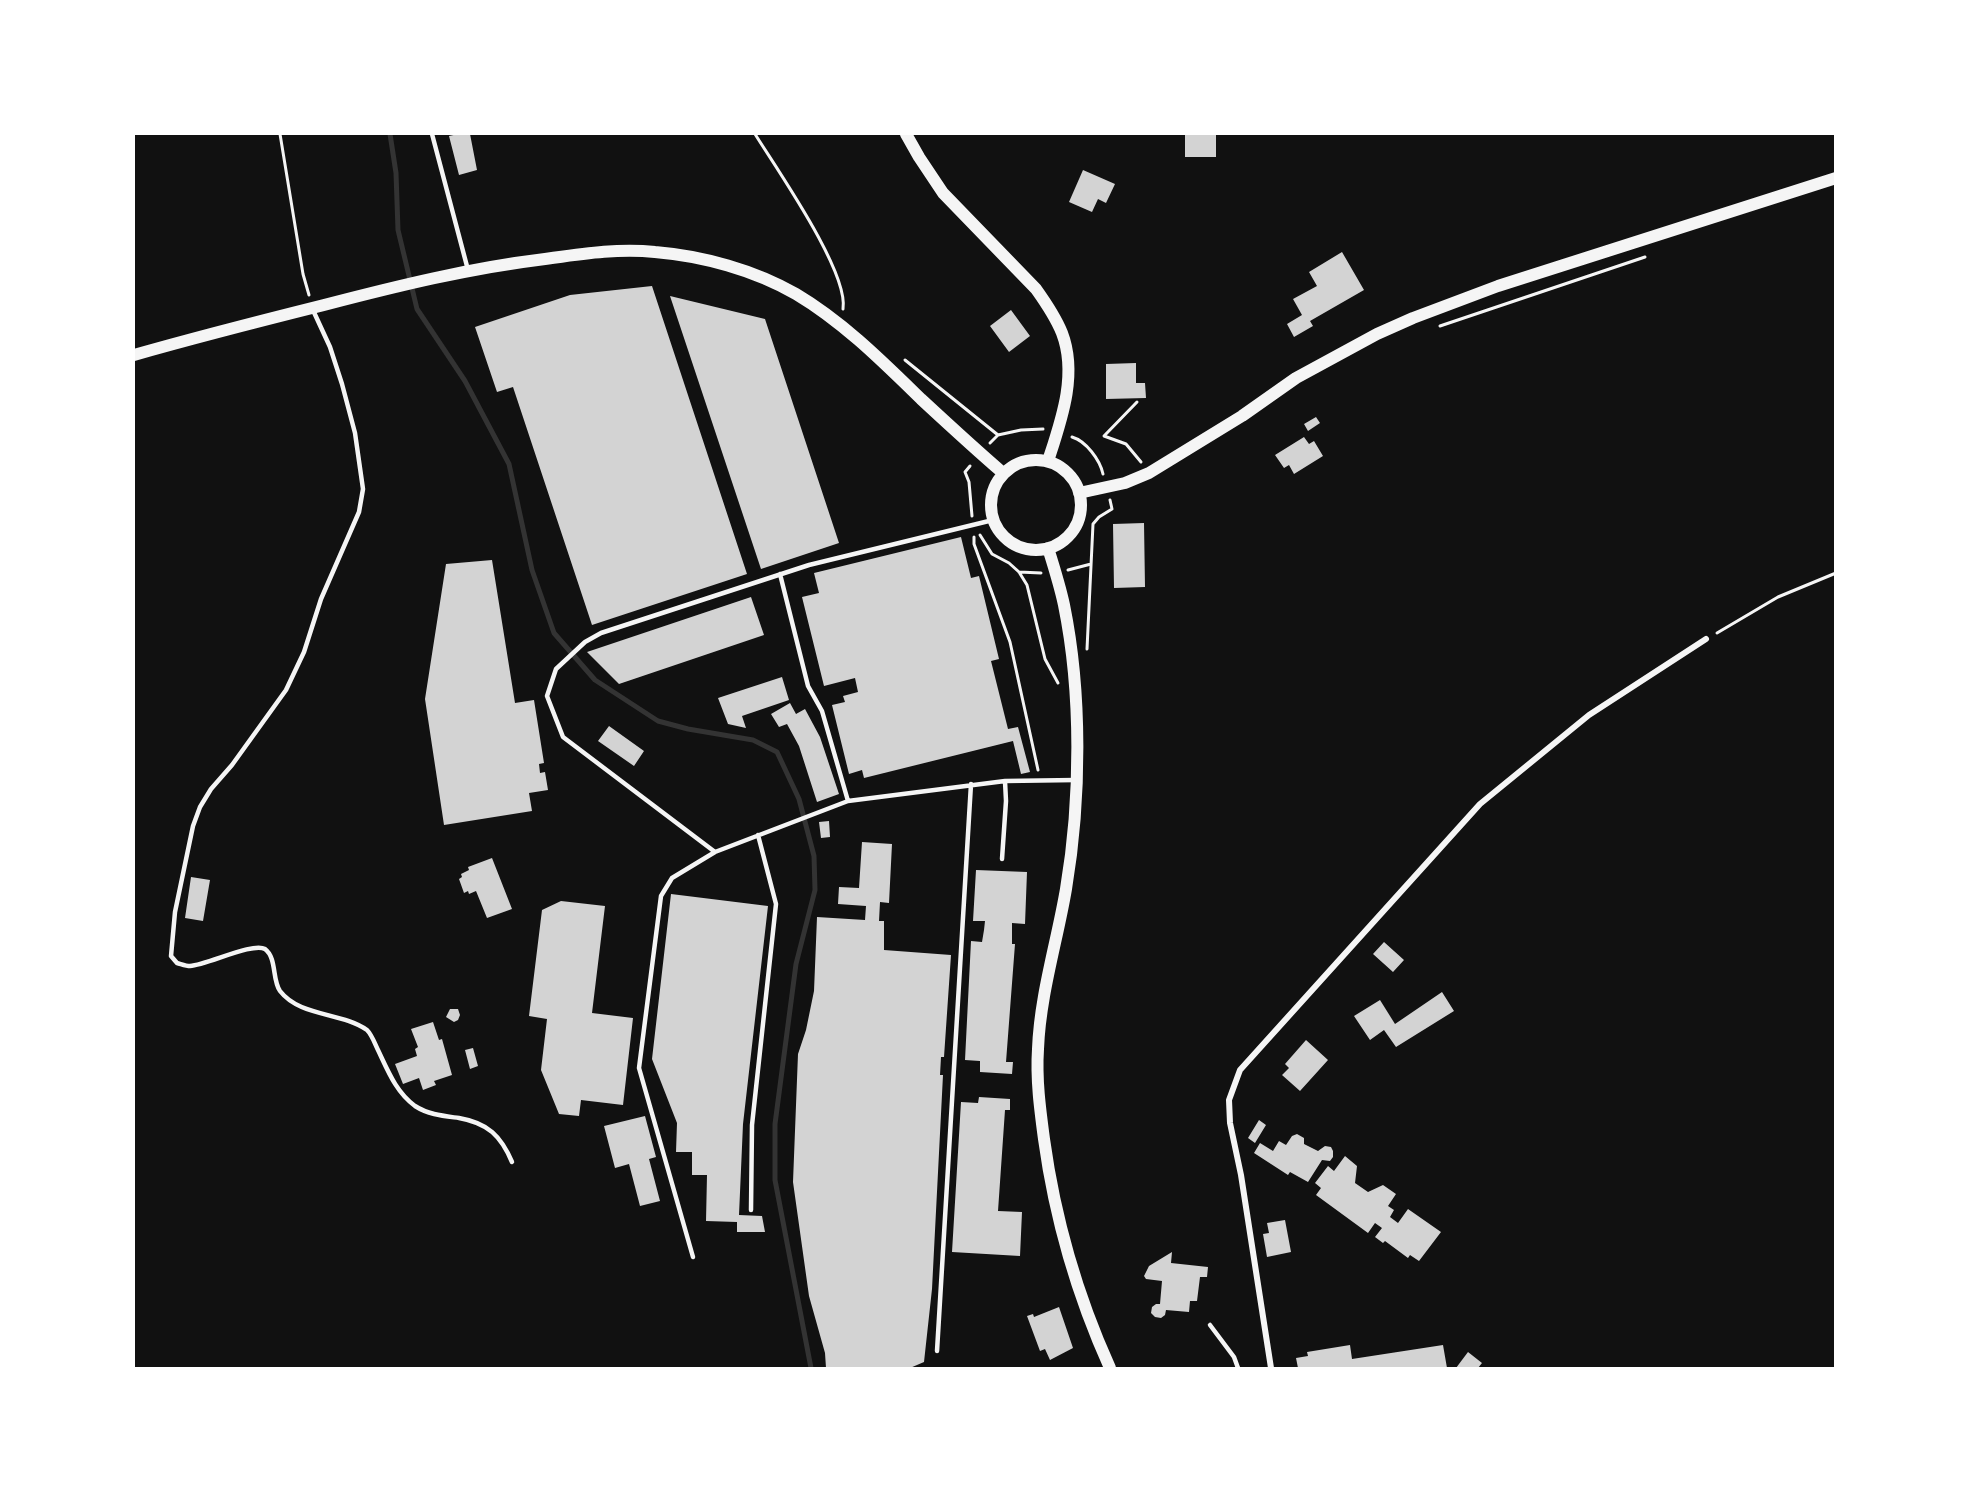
<!DOCTYPE html>
<html>
<head>
<meta charset="utf-8">
<style>
	body { margin:0 }
	#map { position:relative; width:1969px; height:1502px; overflow:hidden; background:#111; font-family:"Public Sans",sans-serif }
	canvas { display:block }
	.frame { position:absolute; inset:0; border:135px solid #fff; pointer-events:none }
</style>
</head>
<body>
<div id="map">
<canvas width="1969" height="1502"></canvas>
<div class="frame"></div>
</div>
<script>
const c = document.querySelector('canvas').getContext('2d');
c.lineJoin = 'round';
function strokePath(path, color, width, dash) {
  c.strokeStyle = color;
  c.lineWidth = width;
  c.lineCap = dash ? 'butt' : 'round';
  c.setLineDash(dash || []);
  c.stroke(path);
}
function fill(path, color) {
  c.fillStyle = color;
  c.fill(path, 'evenodd');
}
strokePath(new Path2D(`
	M390,134L396,173L398,230L417,309L465,381L509,464L532,570L554,633L595,680L658,721L688,729L753,740L777,752L799,799L814,856L815,890L796,964L775,1124V1180L811,1368`), '#333', 5);
fill(new Path2D(`
	M458,134H470L477,170L459,175L449,136Z
	M1185,134H1216V157H1185Z
	M1083,170L1115,184L1106,203L1098,199L1092,212L1069,202Z
	M1342,252L1364,290L1310,321L1313,326L1294,337L1287,324L1302,315L1293,299L1317,286L1309,272Z
	M652,286L747,574L592,625L513,387L497,392L475,327L570,295Z
	M670,296L765,319L839,543L761,569Z
	M1011,310L1030,336L1009,352L990,326Z
	M1136,363V383H1145L1146,398L1106,399V364Z
	M1316,417L1320,423L1308,431L1304,424Z
	M1304,437L1309,444L1314,441L1323,456L1294,474L1289,465L1284,468L1275,455Z
	M1144,523L1145,587L1114,588L1113,524Z
	M961,537L971,578L979,576L999,659L991,661L1008,729L1018,727L1030,772L1021,774L1013,741L864,778L862,770L849,774L832,705L845,702L843,696L858,692L855,678L824,686L802,597L819,593L814,573Z
	M492,560L515,703L534,700L544,763L539,764L540,773L545,772L548,790L529,793L532,811L444,825L425,699L446,564Z
	M751,597L764,635L619,684L587,652Z
	M782,677L789,700L742,716L746,728L728,724L718,698Z
	M790,703L796,714L805,709L820,737L839,794L817,802L799,746L787,724L779,727L771,714Z
	M609,726L644,751L634,766L598,741Z
	M829,821L830,837L821,838L819,822Z
	M862,842L892,844L889,903L880,902L879,921H884V950L951,955L944,1057H941L940,1075H943L932,1289L924,1362L910,1368L871,1367V1368H826L825,1353L809,1296L793,1182L798,1054L806,1030L814,991L817,917L865,920L866,906L838,904L839,887L859,888Z
	M492,858L512,909L487,918L476,891L469,894L468,891L464,893L459,879L462,877L461,874L469,870L468,867Z
	M976,870L1027,872L1025,924L1012,923V944H1015L1006,1062H1013L1012,1074L980,1072V1061L965,1060L971,941L982,942L984,930L985,921H973Z
	M191,877L210,880L203,921L185,918Z
	M671,894L768,906L743,1124L739,1215L762,1216L765,1232H737V1222L706,1221L707,1175H692V1152H676L677,1123L652,1059Z
	M561,901L605,906L592,1013L633,1018L623,1105L581,1100L579,1116L559,1114L541,1070L547,1019L529,1016L542,910Z
	M1384,942L1404,960L1393,972L1373,954Z
	M1442,992L1454,1011L1396,1047L1384,1030L1370,1040L1354,1016L1380,1000L1395,1024Z
	M450,1009H458L460,1015L458,1020L454,1022L446,1017Z
	M433,1022L439,1040L442,1039L452,1075L434,1081L436,1085L423,1090L419,1078L403,1084L395,1064L417,1056L415,1049L418,1047L411,1029Z
	M1306,1040L1328,1060L1300,1091L1282,1075L1289,1068L1285,1064Z
	M473,1048L478,1066L470,1069L465,1050Z
	M979,1097L1010,1099V1110H1005L998,1211L1022,1212L1020,1256L952,1252L961,1102L978,1103Z
	M645,1116L656,1157L649,1159L660,1201L640,1206L629,1164L615,1168L604,1126Z
	M1259,1120L1266,1125L1255,1143L1248,1138Z
	M1297,1134L1304,1138V1144L1318,1151L1325,1146L1331,1147L1333,1151V1157L1330,1161L1322,1160L1308,1182L1290,1172L1288,1175L1254,1153L1260,1143L1273,1151L1279,1141L1286,1145L1292,1136Z
	M1345,1156L1357,1166L1355,1183L1368,1192L1383,1185L1396,1194L1388,1206L1394,1210L1390,1217L1398,1223L1408,1209L1441,1232L1419,1261L1410,1255L1408,1258L1385,1241L1383,1243L1375,1237L1382,1228L1375,1223L1368,1233L1316,1195L1321,1188L1315,1183L1328,1166L1334,1171Z
	M1285,1220L1291,1252L1267,1257L1263,1234L1269,1233L1267,1223Z
	M1172,1252L1171,1263L1208,1267L1207,1277H1200L1197,1301H1190L1189,1312L1166,1310L1165,1315L1161,1318L1155,1317L1151,1313L1152,1307L1156,1304H1160L1162,1281L1146,1279L1144,1276L1149,1266Z
	M1059,1307L1073,1348L1050,1360L1045,1349L1040,1351L1027,1316L1033,1314L1034,1317Z
	M1350,1345L1352,1359L1443,1345L1447,1368H1298L1296,1358L1308,1356L1307,1352Z
	M1468,1352L1482,1363L1478,1368H1456Z`), '#d3d3d3');
strokePath(new Path2D(`
	M280,134L303,274L309,295
	M755,134C776,168 849,272 843,309
	M1440,326L1645,257
	M905,360L998,435
	M1137,402L1104,436L1126,444L1141,462
	M1072,437C1086,441 1100,460 1103,474
	M990,443L998,435L1021,430L1043,429
	M970,466L965,472L969,482L972,516
	M980,535L992,554L1009,563L1019,572L1027,585L1045,659L1058,683
	M974,537V544L1010,642L1038,770
	M1068,570L1091,564
	M1019,572L1041,573
	M1717,633L1778,597L1836,573
	M1087,649L1093,524L1099,517L1112,509L1110,500`), '#f5f5f5', 3);
strokePath(new Path2D(`
	M432,134L468,270
	M312,308L330,347L342,384L355,433L363,489L359,512L321,599L304,652L286,690L232,765L211,789L200,807L193,826L175,912L171,956L177,963C181,964 186,966 190,966C207,965 253,942 265,949C277,958 272,980 280,991C300,1017 342,1012 367,1030C372,1035 375,1044 378,1050C388,1071 396,1092 415,1106C429,1115 444,1116 459,1118C488,1123 501,1136 512,1162
	M780,574L808,686L822,711L848,801
	M715,852L563,737L547,696L556,669L585,642L601,633L809,565L993,520
	M1002,859L1006,801L1005,781
	M751,1210L752,1125L776,904L758,835
	M693,1257L639,1068L661,896L672,878L715,852L848,801L1005,781L1076,780
	M1210,1325L1234,1357L1238,1368
	M937,1351L971,784`), '#f5f5f5', 4.5);
strokePath(new Path2D(`
	M1271,1368L1241,1175L1230,1123L1229,1100L1240,1070L1480,804L1589,715L1706,639`), '#f5f5f5', 6);
strokePath(new Path2D(`
	M906,134L919,157L943,193L1036,289C1046,303 1056,318 1062,333C1078,375 1061,421 1048,461
	M134,355C197,337 260,321 324,305C397,286 470,268 545,259C581,254 618,248 655,252C703,256 754,270 796,294C843,322 882,361 921,399C948,424 975,449 1003,473
	M991 505a45 45 0 1 1 90 0a45 45 0 1 1-90 0Z
	M1079,493L1125,483L1149,473L1242,416L1296,378L1377,334L1413,318L1498,286L1836,178
	M1048,548C1054,567 1060,586 1064,605C1082,693 1081,800 1066,889C1057,942 1040,995 1038,1049C1036,1079 1040,1109 1044,1139C1055,1219 1077,1295 1110,1368`), '#f5f5f5', 12);
</script>
</body>
</html>
